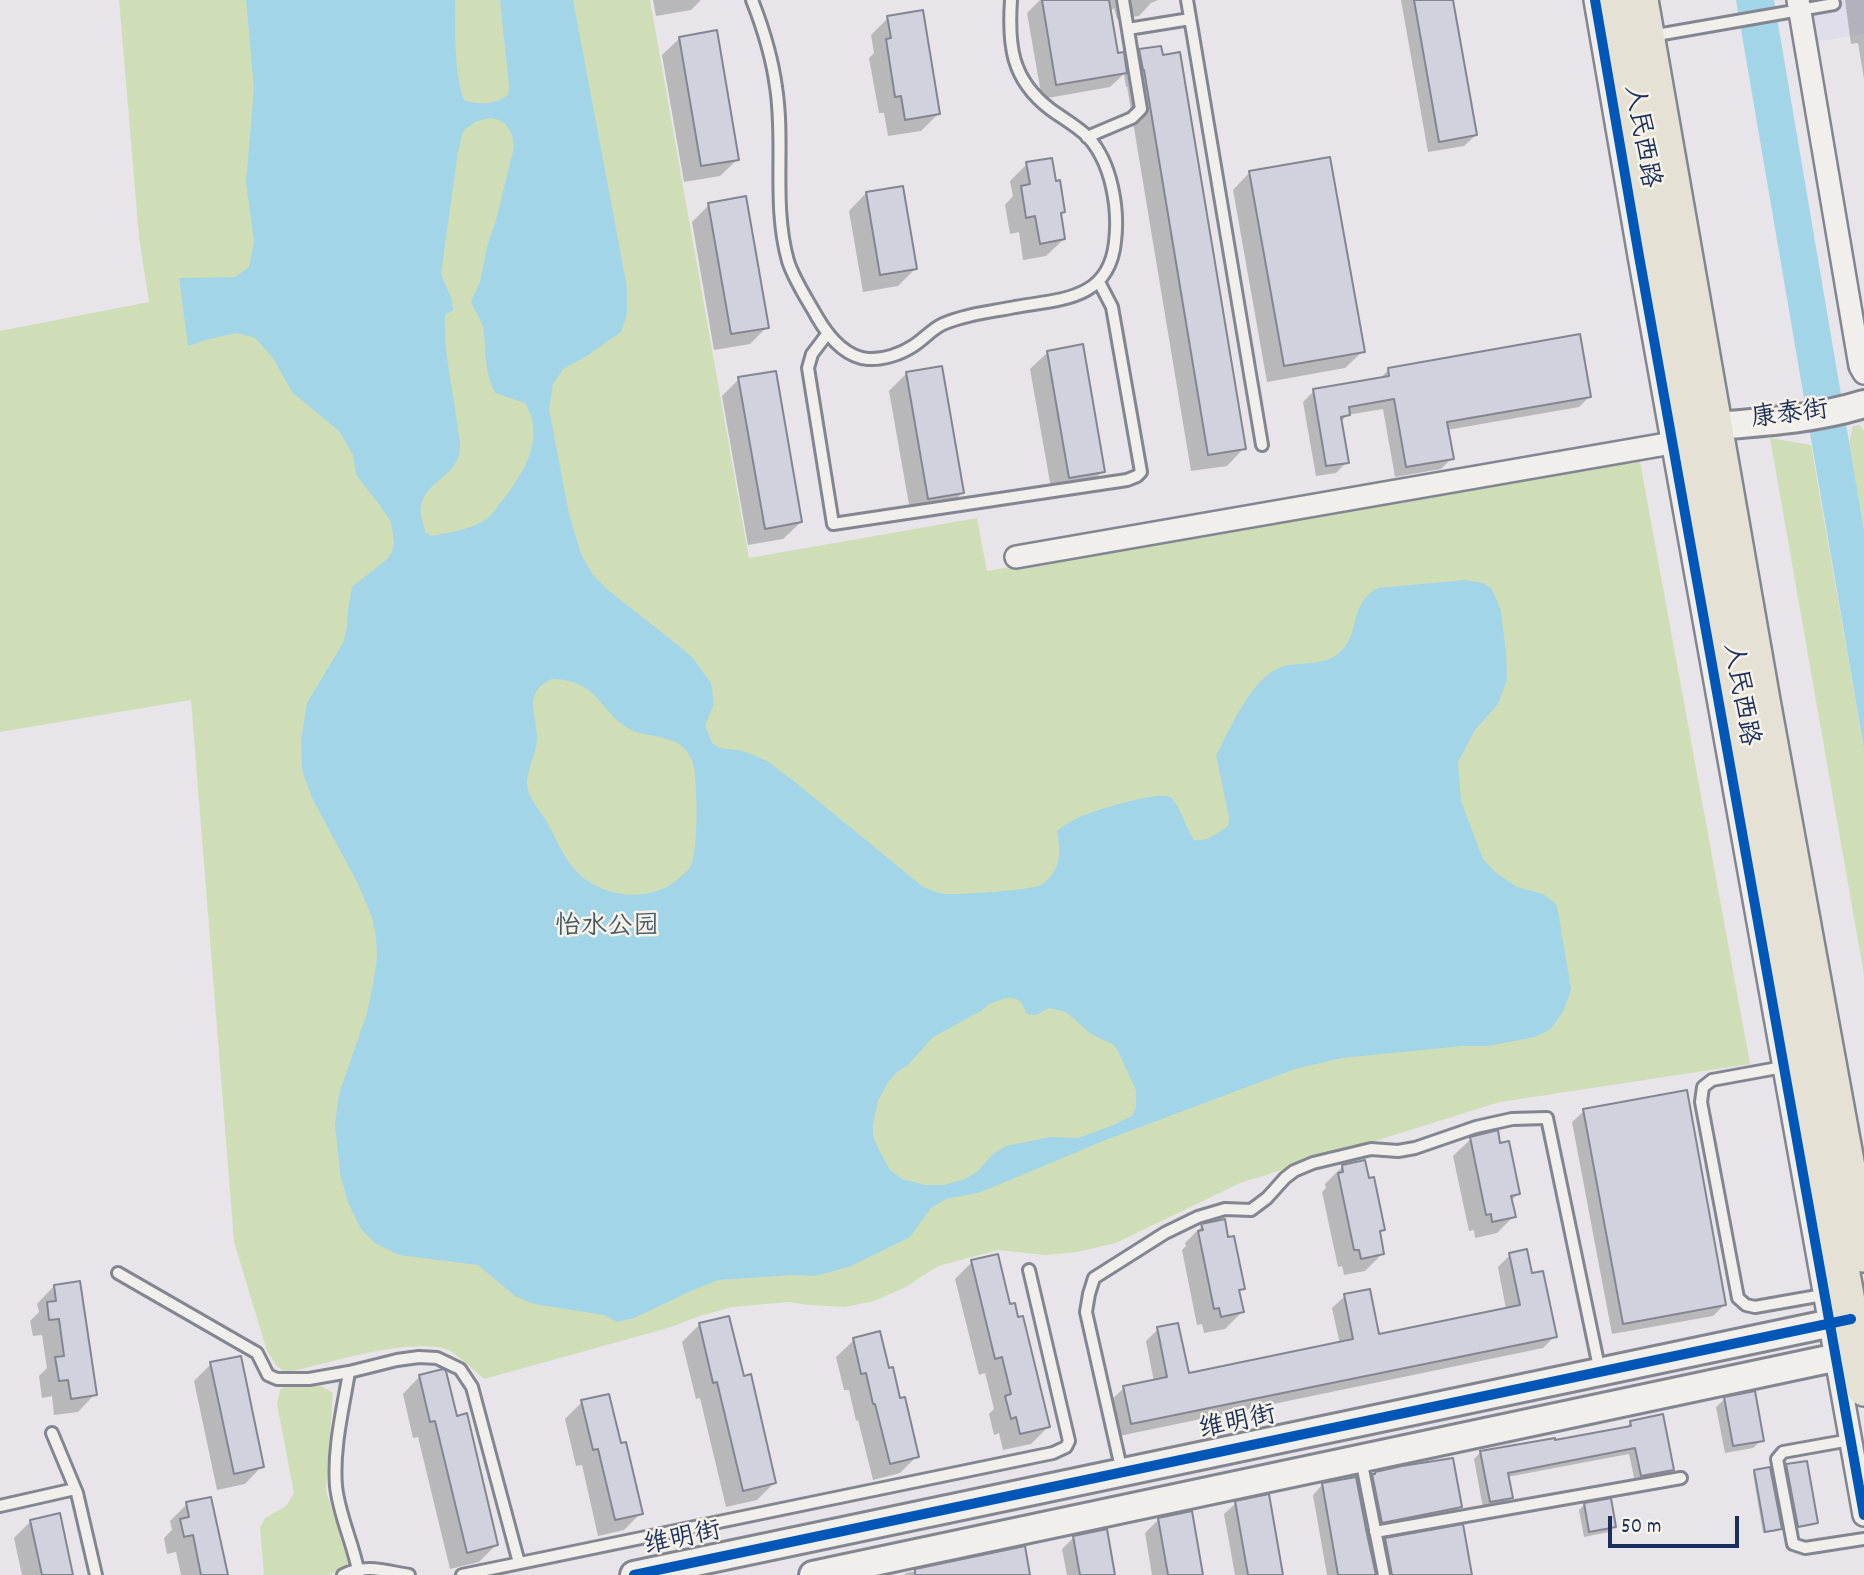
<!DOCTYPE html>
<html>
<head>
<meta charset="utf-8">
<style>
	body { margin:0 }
	#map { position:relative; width:1864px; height:1575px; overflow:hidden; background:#e7e5e9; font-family:Dekko,sans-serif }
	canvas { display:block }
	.scale { position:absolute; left:1608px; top:1516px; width:131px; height:32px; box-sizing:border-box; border:4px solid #1b2f5e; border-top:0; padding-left:9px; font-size:21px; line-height:24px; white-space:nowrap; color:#1b2f5e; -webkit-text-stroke:5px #f7f3e8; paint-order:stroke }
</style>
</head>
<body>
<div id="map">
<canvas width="1864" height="1575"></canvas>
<div class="scale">50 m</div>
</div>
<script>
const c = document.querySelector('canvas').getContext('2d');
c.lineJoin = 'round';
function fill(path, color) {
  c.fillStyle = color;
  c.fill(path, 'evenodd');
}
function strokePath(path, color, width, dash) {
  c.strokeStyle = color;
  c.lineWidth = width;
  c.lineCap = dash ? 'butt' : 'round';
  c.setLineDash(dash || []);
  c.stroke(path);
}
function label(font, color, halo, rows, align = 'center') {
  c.font = font + ' Dekko,"LXGW WenKai TC",sans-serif';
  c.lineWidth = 5;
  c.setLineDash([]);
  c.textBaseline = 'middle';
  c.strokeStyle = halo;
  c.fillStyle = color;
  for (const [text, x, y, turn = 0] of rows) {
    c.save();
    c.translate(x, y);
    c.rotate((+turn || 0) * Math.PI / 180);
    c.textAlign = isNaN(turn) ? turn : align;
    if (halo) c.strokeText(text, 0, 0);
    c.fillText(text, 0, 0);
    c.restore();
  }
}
fill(new Path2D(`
	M1808,0H1864V34L1815,42Z`), '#e0deeb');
fill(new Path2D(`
	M119,0H650L749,558L977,518L987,571L1639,456L1750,1064L1500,1102L1240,1183L1116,1243L1077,1252L1046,1255L998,1250L942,1265L933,1269L906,1287L874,1301L845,1307L809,1305L788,1302L732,1307L700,1316L668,1328L484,1379C476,1372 455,1352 446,1349C407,1338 327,1363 286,1373L276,1365L267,1351L234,1242L191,700L0,732V331L149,302L139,237Z
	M1860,425L1864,431V530L1849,444L1853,426Z
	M1770,438L1811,445L1864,749V975Z
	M287,1385L321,1386L333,1393L326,1491L348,1560L347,1565L329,1575H264L260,1528L265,1518L286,1506L294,1493L277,1404L280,1390Z`), '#d0deb8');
fill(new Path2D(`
	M246,0H455C456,33 453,68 464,100C479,105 495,105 508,95L509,86L500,0H573L627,287V314L621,332L588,355L563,369L553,384L549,409L569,514L581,554L593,575L608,590L679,646L692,657L711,683L714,704L705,725L712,743L720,748L743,751L767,761L795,782L923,887C930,889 937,893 944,894C957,895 1033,890 1041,885C1061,872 1061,852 1057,831C1062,827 1068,823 1075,819C1089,812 1157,790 1170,797C1179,803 1187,830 1194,840C1207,842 1218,833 1228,826L1229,818L1216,755C1231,728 1252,675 1284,666C1303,662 1327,666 1341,651C1361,632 1348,604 1378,588L1465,580L1483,583L1492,589L1501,611L1506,653L1507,680L1498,704L1475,730L1458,762L1461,801L1483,859L1495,872L1517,887L1543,894L1557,905L1571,989L1564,1010L1551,1029L1535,1037L1488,1046H1462L1342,1058L1295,1069L1103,1141L991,1188L977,1193L946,1199L931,1208L910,1237L849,1267L815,1276L792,1275L718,1280L691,1291L634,1318L617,1322L604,1315L534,1304L515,1296L478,1265L399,1255L375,1243L361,1229L348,1203L340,1173L335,1124L339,1094L367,1013L373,984L377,958L376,937L372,917L358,884L312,798L302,770L301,740L307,703L343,643L347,628L348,610L352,587L387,559L392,552L394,542L391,522L379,504L356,475L353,455L339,431L292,392L273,358L255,338L237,333L209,339L188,346L179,278L235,277L249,267L254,242L246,182L254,88ZM489,118C506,119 513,131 514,147L496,220L488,243L480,282L471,302C474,310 481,319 483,327C487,352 483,368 495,393L525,403C545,435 526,470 505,497C499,503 494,513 488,518C473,529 449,533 431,536L425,532C424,524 419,514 421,506C425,483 453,477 459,455C462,446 458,432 457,423C453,387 443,352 445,315L453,310L452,300L441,274L458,152L463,131L475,122ZM552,679C602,680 599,716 634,731C649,737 672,736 684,748C689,753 692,760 694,767C697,786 699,851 690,867C686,873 680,877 674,882C647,903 601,897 577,872C564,858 556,839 547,822C541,812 531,801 528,790C524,771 537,756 537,738C537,714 522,692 552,679ZM1006,998C1019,998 1022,1001 1026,1013C1035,1018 1041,1012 1049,1008L1066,1012L1091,1034L1112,1044L1117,1049L1136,1090V1107L1132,1116L1111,1126L1078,1138L1050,1137L1006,1146L993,1154L977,1172L965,1179L944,1185H925L902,1179L890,1170L877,1146L873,1135V1123L878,1101L888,1082L898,1071L908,1065L933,1037L981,1011L989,1004Z
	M1736,0H1774L1864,530V749Z`), '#a2d5e7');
fill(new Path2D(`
	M653,0H701L691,10L656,16Z
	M1040,0H1158L1151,3L1139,16L1117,19L1114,8L1109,12L1117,55L1124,67L1140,51L1244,448L1227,466L1191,471L1127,86L1126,87L1124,74L1110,87L1042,99L1027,13Z
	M1401,0H1452L1476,135L1464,146L1428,152Z
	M1845,0H1864V79L1858,43L1851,44Z
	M888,18L939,113L921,131L888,136L884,113H879L869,58L874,53L871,35Z
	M680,38L738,159L720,176L684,182L662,55Z
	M1027,164L1063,212L1060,215L1064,239L1046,256L1023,260L1019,232L1010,234L1005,205L1013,196L1010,181Z
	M1250,172L1363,351L1345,368L1267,382L1233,190Z
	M866,193L915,269L898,286L863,292L849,211Z
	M709,205L767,327L750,344L714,350L692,222Z
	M1048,352L1103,471L1086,488L1052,494L1030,369Z
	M1389,369L1589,397L1579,407L1447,430L1452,458L1441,469L1395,477L1383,409L1347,415L1340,423L1347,462L1336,473L1316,476L1303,402L1314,391L1379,380Z
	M906,374L962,493L945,510L911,516L889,391Z
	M739,379L801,522L783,539L748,545L722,396Z
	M1584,1111L1725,1304L1713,1316L1612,1334L1572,1122Z
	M1471,1139L1499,1145L1518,1194L1511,1201L1514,1216L1497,1233L1475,1238L1474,1230L1469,1231L1453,1156Z
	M1342,1167L1383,1230L1378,1235L1383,1253L1365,1271L1344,1275L1342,1266L1338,1267L1322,1192L1326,1188L1325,1184Z
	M1202,1226L1243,1288L1238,1293L1242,1312L1225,1329L1204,1333L1202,1324L1197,1325L1182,1250L1186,1246L1185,1243Z
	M1510,1255L1531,1275L1555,1336L1543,1348L1119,1436L1111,1400L1124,1388L1154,1382L1146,1341L1158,1329L1187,1375L1340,1344L1332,1308L1345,1296L1378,1336L1506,1309L1498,1267Z
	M972,1262L1009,1306L1048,1427L1031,1444L1003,1450L999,1433L994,1435L989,1414L994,1409L985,1373L979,1375L955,1279Z
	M54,1286L95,1394L78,1412L54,1415L52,1396L42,1398L39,1376L47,1368L42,1335L33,1336L30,1321L39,1312L37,1304Z
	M700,1324L742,1378L775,1482L757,1500L726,1507L700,1398L696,1399L682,1342Z
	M854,1340L887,1370L917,1456L900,1473L873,1480L858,1420L856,1421L849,1390H844L836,1357Z
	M211,1364L262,1466L245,1484L217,1490L194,1381Z
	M420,1376L455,1418L496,1545L479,1562L450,1569L418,1437L413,1438L403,1394Z
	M1725,1399L1762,1440L1753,1448L1725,1453L1716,1407Z
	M582,1402L620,1445L641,1513L624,1530L598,1536L582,1465L576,1466L565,1419Z
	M1631,1422L1672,1470L1665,1476L1635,1482L1629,1454L1507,1477L1511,1497L1504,1504L1483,1508L1474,1459L1481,1452L1624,1429Z
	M1787,1466L1816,1522L1814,1525L1796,1528L1785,1468Z
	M1755,1471L1780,1529L1778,1531L1763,1533L1753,1473Z
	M1376,1473L1460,1507L1452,1515L1374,1530L1365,1484Z
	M1323,1484L1374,1575H1327L1313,1495Z
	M1236,1503L1282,1575H1235L1224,1514Z
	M187,1504L226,1575H181L176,1552L167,1554L164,1538L172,1530L170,1521Z
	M1584,1505L1614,1526L1609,1532L1584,1537L1579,1510Z
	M1159,1519L1202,1575H1152L1145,1533Z
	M31,1521L72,1575H22L14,1538Z
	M1074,1537L1113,1575H1067L1062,1549Z
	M1386,1540L1471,1575H1380L1375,1550Z
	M1024,1548L1029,1575H904L906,1573Z`), '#0003');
const building = new Path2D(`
	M1042,0H1109L1118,53L1124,52L1127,73L1056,85Z
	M1414,0H1453L1477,135L1439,142Z
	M923,10L940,114L905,120L901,96L895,97L886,39L891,38L887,16Z
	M717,30L739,160L701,166L679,37Z
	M1161,46L1163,55L1180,52L1246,449L1208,455L1144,70H1143L1139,49Z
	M1330,157L1365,352L1284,366L1249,171Z
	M1052,158L1056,181L1060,180L1065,212L1061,213L1065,239L1040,244L1035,216L1026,218L1021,186L1030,184L1026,162Z
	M903,186L917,269L880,275L866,192Z
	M746,196L769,328L731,334L708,203Z
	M1580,334L1591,397L1447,422L1454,459L1406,467L1394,399L1349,407L1350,415L1341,417L1349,463L1326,466L1313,389L1389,376L1388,368Z
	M1083,344L1105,472L1069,478L1047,351Z
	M942,366L964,493L928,499L906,372Z
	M776,371L802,522L765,529L738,377Z
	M1687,1090L1726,1305L1623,1324L1583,1109Z
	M1498,1130L1500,1143L1509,1141L1520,1194L1511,1196L1516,1217L1492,1222L1491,1214L1486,1215L1470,1137Z
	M1365,1160L1369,1178L1374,1177L1385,1230L1380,1231L1384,1254L1361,1259L1359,1250H1354L1338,1173L1343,1172L1342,1165Z
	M1225,1219L1228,1237L1234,1236L1245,1289L1239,1290L1244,1312L1221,1317L1219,1308L1214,1309L1198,1231L1203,1230L1201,1224Z
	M1527,1249L1532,1273L1543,1271L1557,1337L1131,1424L1123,1386L1167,1377L1157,1327L1178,1323L1189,1373L1353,1339L1344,1294L1370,1289L1379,1334L1520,1305L1509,1253Z
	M998,1254L1010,1304L1015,1303L1018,1317L1023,1316L1050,1427L1020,1434L1016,1417L1011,1419L1005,1396L1011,1394L1002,1357L995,1359L971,1260Z
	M80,1281L97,1395L71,1399L68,1380L59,1381L55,1357L64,1356L59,1319L49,1320L47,1302L56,1301L54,1285Z
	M729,1316L744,1376L751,1374L776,1483L743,1491L717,1382L713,1383L699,1323Z
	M880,1331L889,1368L893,1367L900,1398L905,1397L919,1457L890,1464L875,1404H873L866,1373L861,1374L853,1338Z
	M241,1356L264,1467L234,1474L210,1362Z
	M443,1369L446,1371L457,1416L467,1413L498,1545L467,1553L435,1421L430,1422L419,1375Z
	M1755,1391L1764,1441L1733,1446L1724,1397Z
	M609,1394L621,1443L626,1442L643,1514L615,1520L598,1449L593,1450L581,1400Z
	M1663,1414L1674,1470L1641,1476L1635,1448L1508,1473L1513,1498L1490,1502L1480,1451L1555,1438V1440L1631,1426L1630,1421Z
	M1453,1458L1462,1507L1382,1523L1372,1474H1375V1472L1402,1466Z
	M1807,1461L1818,1523L1798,1527L1786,1464Z
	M1770,1467L1782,1529L1765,1532L1754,1470Z
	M1356,1477L1367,1534L1376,1575H1338L1322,1483Z
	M1269,1494L1283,1575H1248L1235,1501Z
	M211,1497L228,1575H201L193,1535L184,1537L180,1519L189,1517L186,1502Z
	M1611,1498L1616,1527L1589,1532L1584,1503Z
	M1192,1511L1203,1575H1168L1158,1518Z
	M60,1513L73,1575H42L30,1520Z
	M1463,1524L1472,1575H1392L1385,1538Z
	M1107,1529L1115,1575H1080L1073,1536Z
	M1025,1546L1030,1575H915V1569Z`);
fill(building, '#d2d2df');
strokePath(building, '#838690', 2);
const service = new Path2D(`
	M752,0C763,28 772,57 776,87C785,144 772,204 788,261C794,280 807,299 817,317C828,336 845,357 868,359C883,360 901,354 913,346C924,339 932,329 943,324C966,314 991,312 1015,307C1061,299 1109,300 1115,242C1119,209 1112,163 1088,137C1077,126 1062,118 1050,109C1011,79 1008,45 1011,0
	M1187,0L1262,445
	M1128,29L1190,19
	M1651,36L1834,4L1833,0
	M1087,137L1132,118L1141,109L1123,0
	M828,333L812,354L808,368L833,524L1127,480L1137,476L1141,472L1112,307L1099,282
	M1783,1067L1712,1080L1703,1087L1701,1102L1738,1298L1746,1305L1755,1307L1823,1295
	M118,1273L257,1353L268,1375L277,1379H309L349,1372L397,1360L419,1357L437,1358L460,1369L472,1387L519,1563
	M349,1372C343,1409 333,1448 336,1486C339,1516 354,1545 359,1575
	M52,1433L77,1493L96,1575
	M1850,1440L1783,1452L1777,1459L1793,1544L1805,1548L1864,1539
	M1361,1459L1384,1575
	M1122,1472L1086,1312L1089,1294L1094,1278L1165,1233L1198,1217L1225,1209L1251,1210L1267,1198L1285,1178L1294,1171L1313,1163L1371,1149L1398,1151L1415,1148L1476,1127L1512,1119L1547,1118L1600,1372
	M0,1506L75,1489
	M1375,1532L1681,1478
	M343,1575C366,1564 385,1571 409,1575
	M462,1575L1053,1453L1066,1447L1069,1441L1029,1270`);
const minor = new Path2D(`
	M1595,0L1639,256L1864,1515
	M1798,0L1860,366L1864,373
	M1016,557L1672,443`);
const tertiary = new Path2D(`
	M1715,426C1765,422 1816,419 1864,404
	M634,1575L1851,1319
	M813,1575L1857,1353`);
const primary = new Path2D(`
	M1615,0L1740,708L1864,1389
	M1641,0L1764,706L1864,1255`);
strokePath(service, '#838690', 16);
strokePath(minor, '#838690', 26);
strokePath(tertiary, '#838690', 32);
strokePath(primary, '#838690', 38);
strokePath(service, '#f0efec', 10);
strokePath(minor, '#f0efec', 21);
strokePath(tertiary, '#f0efec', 26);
strokePath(primary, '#e5e2d5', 33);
strokePath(new Path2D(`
	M1595,0L1639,256L1864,1515
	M634,1575L1851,1319`), '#0057b8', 10);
label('26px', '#1b2f5e', '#f7f3e8', [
	["人民西路",1639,137,80],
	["康泰街",1790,417,-7],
	["人民西路",1738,695,80],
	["维明街",1238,1425,-12],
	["维明街",683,1541,-12]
]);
label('26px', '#44596a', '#f7f3e8', [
	["怡水公园",607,929]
]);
</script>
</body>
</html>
